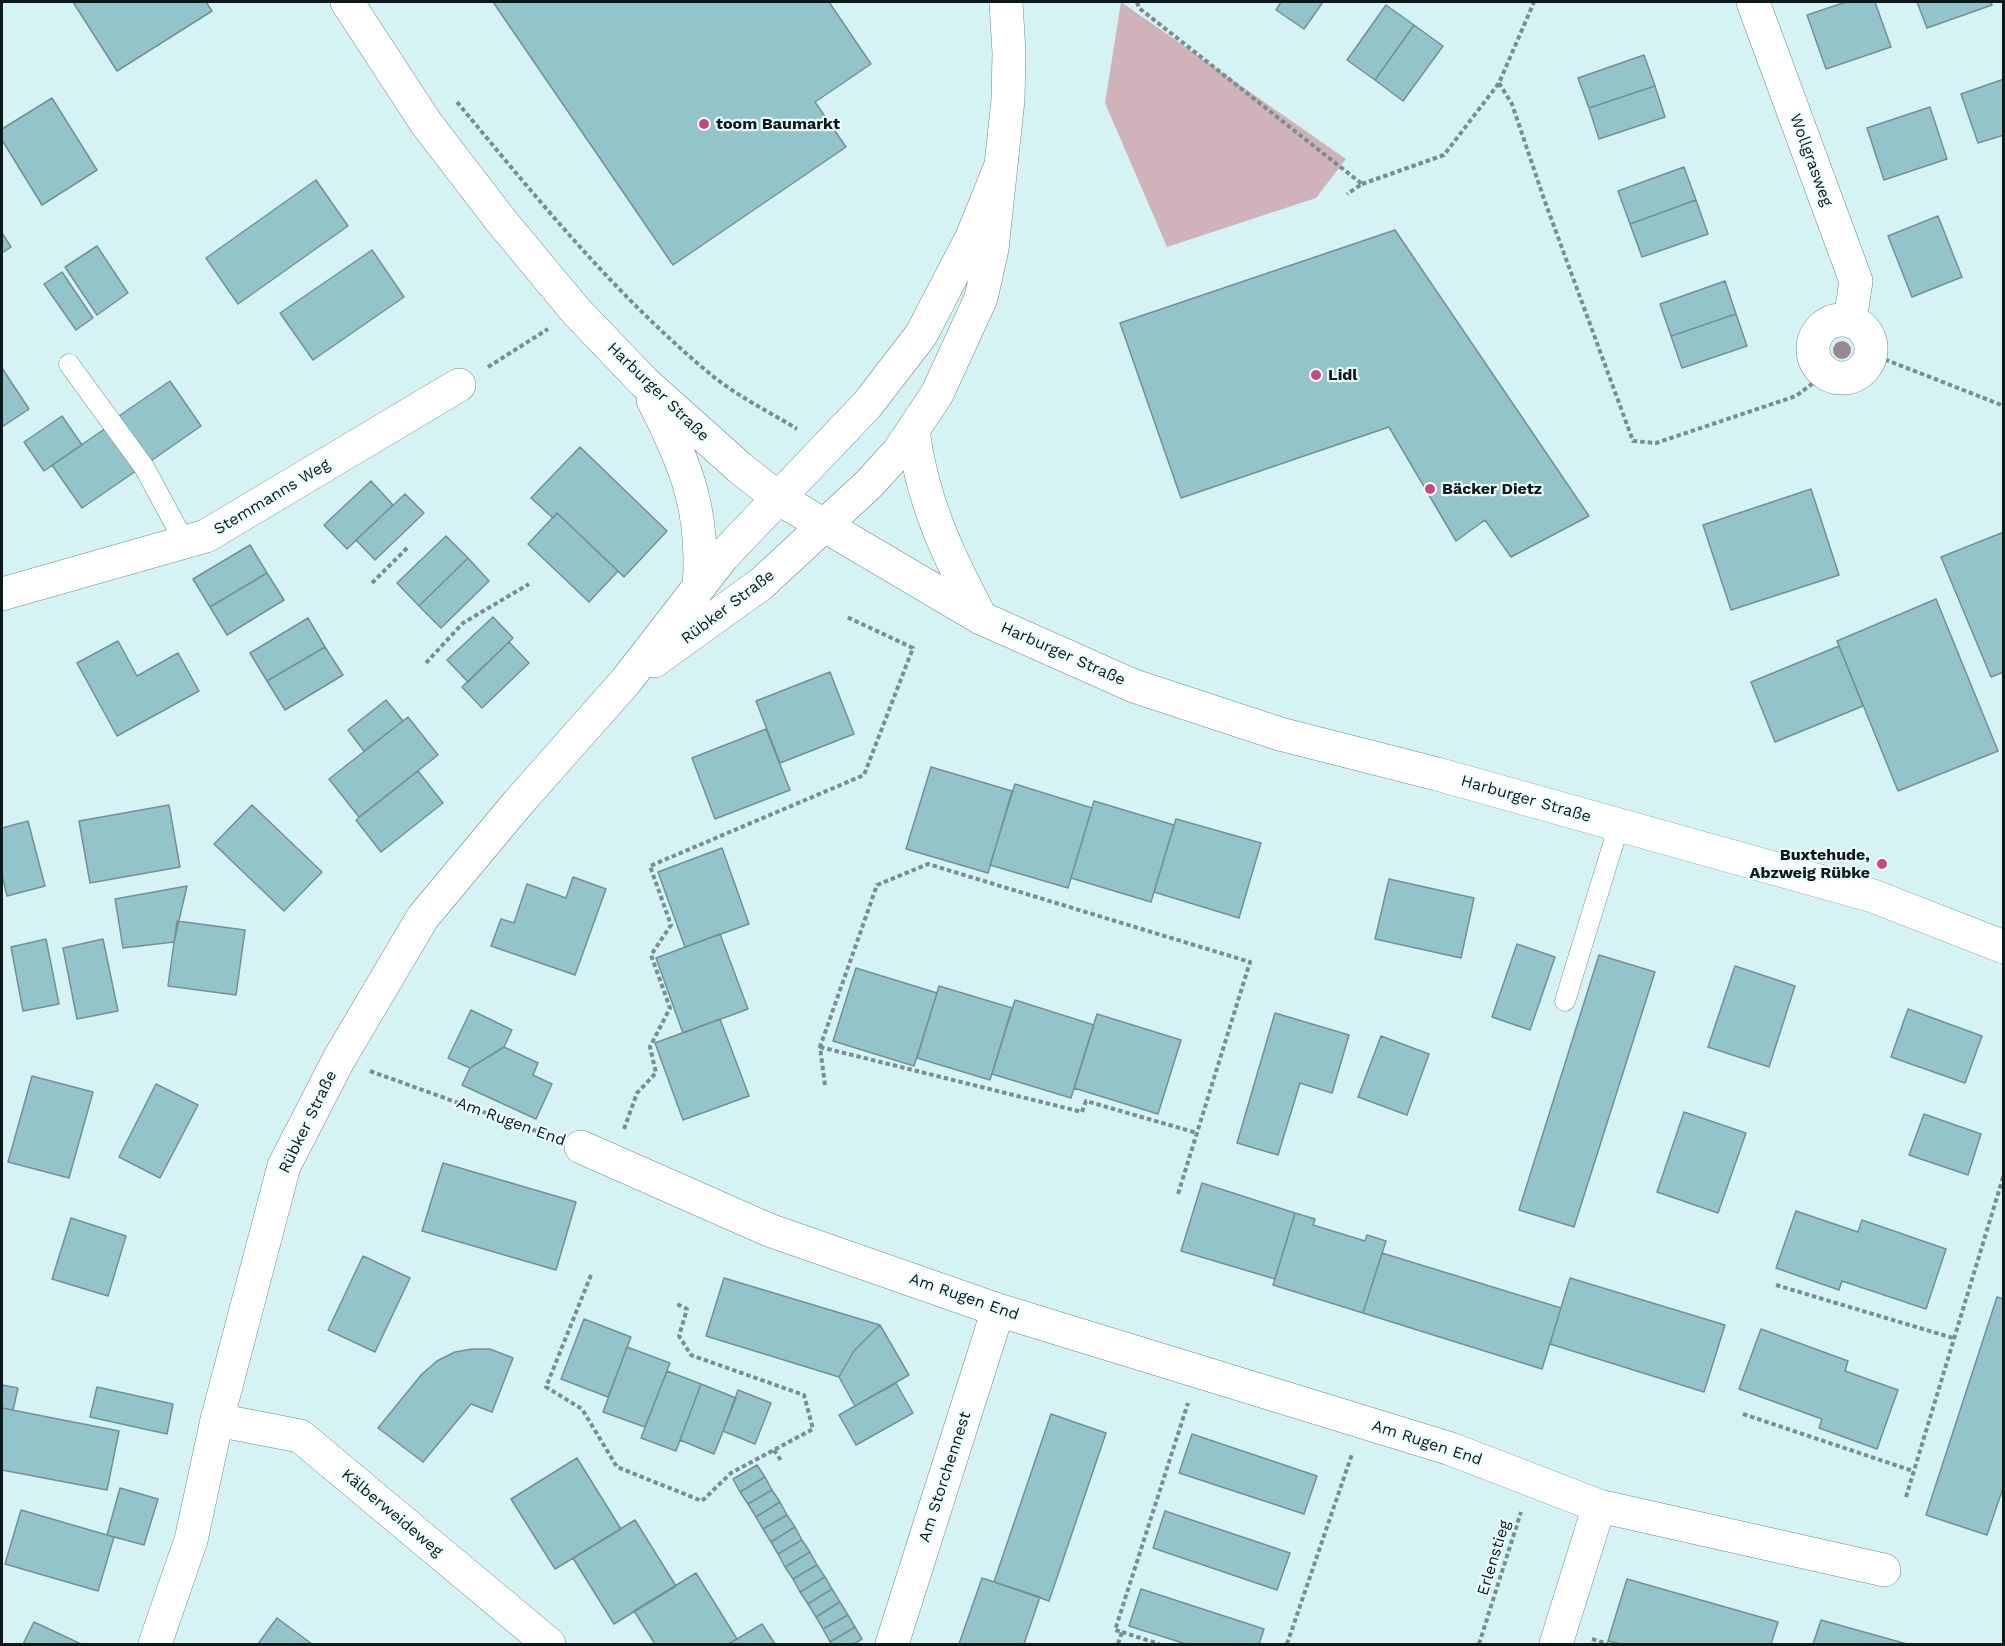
<!DOCTYPE html>
<html>
<head>
<meta charset="utf-8">
<style>
	body { margin:0 }
	#map { position:relative; width:2005px; height:1646px; overflow:hidden; background:#d5f3f5; font-family:"Work Sans",sans-serif }
	canvas { display:block }
	.frame { position:absolute; inset:0; border:3px solid #0d1819; pointer-events:none }
</style>
</head>
<body>
<div id="map">
<canvas width="2005" height="1646"></canvas>
<div class="frame"></div>
</div>
<script>
const c = document.querySelector('canvas').getContext('2d');
c.lineJoin = 'round';
function fill(path, color) {
  c.fillStyle = color;
  c.fill(path, 'evenodd');
}
function strokePath(path, color, width, dash) {
  c.strokeStyle = color;
  c.lineWidth = width;
  c.lineCap = dash ? 'butt' : 'round';
  c.setLineDash(dash || []);
  c.stroke(path);
}
function label(font, color, halo, rows, align = 'center') {
  c.font = font + ' "Work Sans",sans-serif';
  c.lineWidth = 4.5;
  c.setLineDash([]);
  c.textBaseline = 'middle';
  c.strokeStyle = halo;
  c.fillStyle = color;
  for (const [text, x, y, turn = 0] of rows) {
    c.save();
    c.translate(x, y);
    c.rotate((+turn || 0) * Math.PI / 180);
    c.textAlign = isNaN(turn) ? turn : align;
    if (halo) c.strokeText(text, 0, 0);
    c.fillText(text, 0, 0);
    c.restore();
  }
}
fill(new Path2D(`
	M1121,2L1346,159L1316,198L1167,247L1105,103Z`), '#d0b3ba');
const building = new Path2D(`
	M73,2H206L212,11L117,71Z
	M493,2H829L871,64L815,102L846,147L673,265Z
	M1281,2H1323L1304,29L1276,10Z
	M1846,2H1875L1891,47L1826,69L1807,15Z
	M1917,2H1991L1992,5L1927,28Z
	M1386,5L1414,25L1375,80L1347,60Z
	M1414,25L1443,46L1403,101L1375,80Z
	M1644,55L1655,86L1589,108L1578,78Z
	M2004,79V135L1978,143L1961,94Z
	M1655,86L1665,117L1599,139L1589,108Z
	M52,98L97,170L42,205L2,140V129Z
	M1930,107L1947,159L1884,180L1867,128Z
	M1684,167L1696,200L1630,224L1618,191Z
	M316,180L348,226L238,304L206,258Z
	M1696,200L1708,234L1642,257L1630,224Z
	M1938,216L1962,277L1912,297L1888,236Z
	M1395,230L1589,516L1511,557L1485,520L1456,541L1389,427L1181,498L1120,323Z
	M2,233L11,247L2,253Z
	M97,246L128,293L97,315L65,267Z
	M372,250L404,297L313,360L280,313Z
	M62,272L93,318L76,330L44,284Z
	M1725,281L1736,314L1671,336L1660,304Z
	M1736,314L1747,346L1682,368L1671,336Z
	M2,368L29,409L2,427Z
	M170,381L201,426L148,463L116,418Z
	M62,416L82,445L44,471L24,442Z
	M106,428L136,471L82,508L52,465Z
	M580,447L667,531L624,577L557,513L553,518L531,498Z
	M371,481L393,505L347,549L324,525Z
	M1811,489L1839,575L1731,610L1703,525Z
	M405,494L424,513L375,560L356,540Z
	M557,513L618,571L589,602L528,544Z
	M2004,532V672L1991,677L1941,557Z
	M446,536L468,558L419,606L397,583Z
	M250,545L267,573L210,607L193,579Z
	M468,558L489,581L441,628L419,606Z
	M267,573L284,600L227,635L210,607Z
	M1936,599L1998,751L1898,791L1837,641Z
	M493,617L513,638L468,682L447,660Z
	M308,618L325,647L267,681L250,653Z
	M118,641L137,676L178,653L199,691L117,736L77,663Z
	M509,642L529,663L482,708L462,687Z
	M1839,646L1863,706L1775,742L1751,682Z
	M325,647L343,675L285,710L267,681Z
	M830,672L854,734L780,763L756,701Z
	M386,700L403,721L364,751L348,730Z
	M408,717L438,755L359,817L329,779Z
	M766,729L790,790L715,819L692,758Z
	M931,767L1012,791L988,873L906,849Z
	M418,771L443,803L381,852L356,820Z
	M1015,784L1092,808L1068,888L990,865Z
	M1094,801L1174,825L1151,902L1071,878Z
	M169,805L180,867L90,883L79,821Z
	M252,805L322,872L284,911L214,844Z
	M1176,819L1261,843L1239,918L1154,892Z
	M28,821L45,886L7,896L2,875V828Z
	M722,848L749,924L685,947L658,872Z
	M573,877L606,889L575,975L491,946L501,919L514,923L527,884L566,898Z
	M1389,879L1474,898L1461,958L1375,939Z
	M187,886L174,942L123,948L115,899Z
	M177,921L245,930L236,995L168,986Z
	M720,934L748,1009L683,1033L656,958Z
	M46,939L59,1004L23,1011L11,947Z
	M103,939L118,1011L77,1019L63,948Z
	M1517,944L1555,957L1530,1030L1492,1017Z
	M1599,955L1655,972L1574,1227L1519,1210Z
	M1735,966L1795,986L1769,1067L1708,1047Z
	M856,968L937,993L914,1066L833,1041Z
	M939,986L1012,1008L990,1080L917,1058Z
	M1015,1000L1094,1025L1071,1098L992,1074Z
	M1908,1009L1982,1036L1965,1083L1891,1057Z
	M471,1010L512,1030L504,1047L470,1068L448,1058Z
	M1275,1013L1349,1035L1332,1093L1300,1083L1278,1155L1237,1143Z
	M1097,1014L1181,1040L1158,1114L1074,1088Z
	M720,1019L749,1096L683,1120L655,1043Z
	M1381,1036L1429,1054L1407,1115L1358,1097Z
	M504,1047L538,1063L533,1075L552,1084L536,1119L462,1085L470,1068Z
	M32,1076L93,1092L69,1178L8,1162Z
	M156,1084L198,1105L160,1178L119,1157Z
	M1684,1112L1746,1133L1718,1213L1657,1192Z
	M1924,1114L1981,1134L1968,1175L1909,1155Z
	M443,1163L576,1202L556,1270L422,1231Z
	M1202,1183L1295,1213L1275,1279L1181,1251Z
	M1796,1211L1858,1232L1862,1220L1946,1249L1926,1309L1842,1281L1839,1290L1776,1268Z
	M1295,1213L1315,1219L1313,1225L1365,1241L1367,1235L1386,1241L1363,1313L1273,1285Z
	M71,1218L126,1236L108,1296L52,1279Z
	M1382,1253L1561,1308L1542,1369L1363,1313Z
	M363,1256L410,1278L375,1352L328,1330Z
	M724,1278L880,1325L854,1351L839,1377L706,1336Z
	M1570,1278L1725,1325L1704,1392L1550,1344Z
	M1997,1297L2004,1299V1485L1987,1535L1926,1515Z
	M584,1319L631,1337L608,1397L561,1379Z
	M880,1325L909,1375L855,1406L839,1377L854,1351Z
	M1761,1329L1848,1361L1845,1371L1898,1390L1877,1449L1819,1428L1822,1419L1739,1389Z
	M627,1347L670,1363L645,1427L603,1412Z
	M472,1349H490L513,1358L492,1412L471,1404L423,1462L378,1428L422,1374L437,1361L455,1352Z
	M667,1371L701,1384L676,1451L641,1438Z
	M896,1383L913,1413L856,1445L839,1415Z
	M701,1384L736,1398L714,1454L680,1440Z
	M2,1385L18,1388L13,1410L2,1408Z
	M97,1387L173,1404L167,1434L90,1417Z
	M738,1390L771,1403L755,1444L723,1431Z
	M2,1408L119,1431L107,1490L2,1470Z
	M1051,1414L1106,1433L1049,1601L994,1582Z
	M1192,1434L1317,1476L1304,1514L1179,1473Z
	M577,1458L621,1529L555,1569L511,1499Z
	M757,1465L765,1477L740,1492L733,1479Z
	M765,1477L772,1490L748,1504L740,1492Z
	M120,1488L158,1499L144,1545L107,1535Z
	M772,1490L780,1502L756,1517L748,1504Z
	M780,1502L787,1515L763,1529L756,1517Z
	M21,1510L114,1537L98,1591L5,1564Z
	M1165,1511L1290,1553L1277,1590L1153,1548Z
	M787,1515L795,1527L771,1542L763,1529Z
	M635,1520L676,1586L614,1624L573,1558Z
	M795,1527L802,1540L778,1554L771,1542Z
	M802,1540L810,1552L785,1567L778,1554Z
	M810,1552L817,1565L793,1579L785,1567Z
	M817,1565L825,1577L800,1592L793,1579Z
	M696,1573L737,1639L728,1644H655L634,1611Z
	M825,1577L832,1589L808,1604L800,1592Z
	M982,1578L1040,1597L1024,1644H959Z
	M1627,1579L1778,1622L1771,1644H1620L1608,1641Z
	M832,1589L840,1602L816,1617L808,1604Z
	M1141,1589L1264,1629L1259,1644H1186L1129,1626Z
	M840,1602L848,1615L823,1629L816,1617Z
	M848,1615L855,1627L830,1642L823,1629Z
	M277,1618L312,1644H258Z
	M1821,1620L1907,1644H1813Z
	M34,1622L81,1644H23Z
	M762,1624L775,1644H728L737,1639Z
	M855,1627L862,1639L854,1644H832L830,1642Z`);
fill(building, '#93c4c9');
strokePath(building, '#749093', 1.5);
const lane = new Path2D(`
	M69,364L144,467L184,541
	M1565,1001L1619,825`);
const street = new Path2D(`
	M1753,2L1856,281L1850,321
	M1813 349a29 29 0 1 1 58 0a29 29 0 1 1-58 0Z
	M2,594L206,536L459,385
	M581,1147L769,1230L998,1310L1451,1449L1599,1506L1884,1570
	M217,1420L300,1436L549,1644
	M892,1644L998,1310
	M1556,1644L1599,1506`);
const secondary = new Path2D(`
	M347,2L426,123L502,222L576,311L644,382L740,468L778,498L981,618L1134,686L1280,734L1437,774L1873,896L2004,947
	M653,400C686,464 705,512 699,586
	M913,430C922,502 948,555 981,618
	M654,661L761,584L869,484L899,451L937,394L981,298L992,249L1008,100L1009,53L1006,2
	M155,1644L191,1540L217,1420L284,1166L339,1059L423,917L518,803L626,681L723,556L867,405L921,335L972,237L1000,168`);
strokePath(lane, '#6e8a8c', 21);
strokePath(street, '#6e8a8c', 34);
strokePath(secondary, '#6e8a8c', 34);
strokePath(new Path2D(`
	M1137,2L1139,8L1362,184L1347,194
	M1499,83L1512,104L1544,199L1633,441L1656,443L1796,396L1825,374
	M457,102C535,196 614,294 709,373C735,395 768,411 797,429
	M1362,184L1444,155L1499,83L1534,2
	M1871,354L2004,406
	M488,367L548,329
	M372,583L409,546
	M426,663L463,623L529,584
	M820,1047L1082,1112L1086,1101L1197,1133
	M370,1071L550,1136
	M825,1085L820,1047L877,885L928,864L1250,962L1178,1194
	M624,1129L637,1093L656,1073L650,1047L670,1008L651,955L671,925L650,866L864,775L913,648L847,617
	M591,1275L546,1387L582,1409L617,1467L702,1501L731,1473L813,1429L804,1395L691,1355L679,1336L687,1309L675,1303
	M1776,1285L1953,1338
	M1743,1414L1913,1471
	M774,1450L782,1462
	M1906,1497L2004,1174
	M1122,1632L1159,1644
	M1592,1639L1608,1644
	M1118,1644L1122,1632L1115,1630L1188,1403
	M1287,1644L1352,1454
	M1479,1644L1521,1512`), '#788e8f', 4, [4.5, 3]);
strokePath(lane, '#fff', 20);
strokePath(street, '#fff', 33);
strokePath(secondary, '#fff', 33);
c.fillStyle = '#998893';
for (const [x, y] of [
	[1842,350]
]) {
  c.beginPath();
  c.arc(x, y, 9, 0, 2 * Math.PI);
  c.fill();
}
for (const [x, y, r, color] of [
	[704,124,6,"#d0457b"],
	[1316,375,6,"#d0457b"],
	[1430,489,6,"#d0457b"],
	[1882,864,6,"#d0457b"]
]) {
  const dot = new Path2D();
  dot.arc(x, y, r, 0, 2 * Math.PI);
  c.fillStyle = color;
  c.fill(dot);
  strokePath(dot, '#ebfdff', 2);
}
label('bold 16px', '#0d1819', '#ebfdff', [
	["toom Baumarkt",716,124],
	["Lidl",1328,375],
	["Bäcker Dietz",1442,489],
	["Buxtehude,",1870,855,"right"],
	["Abzweig Rübke",1870,873,"right"]
], 'left');
label('16px', '#0d1819', '#ebfdff', [
	["Wollgrasweg",1811,160,70],
	["Harburger Straße",658,392,44],
	["Stemmanns Weg",272,497,-31],
	["Rübker Straße",728,607,-37],
	["Harburger Straße",1063,654,24],
	["Harburger Straße",1526,799,16],
	["Rübker Straße",308,1122,-64],
	["Am Rugen End",511,1122,20],
	["Am Rugen End",964,1297,19],
	["Am Rugen End",1427,1443,18],
	["Am Storchennest",945,1477,-72],
	["Kälberweideweg",392,1513,40],
	["Erlenstieg",1494,1558,-73]
]);
</script>
</body>
</html>
